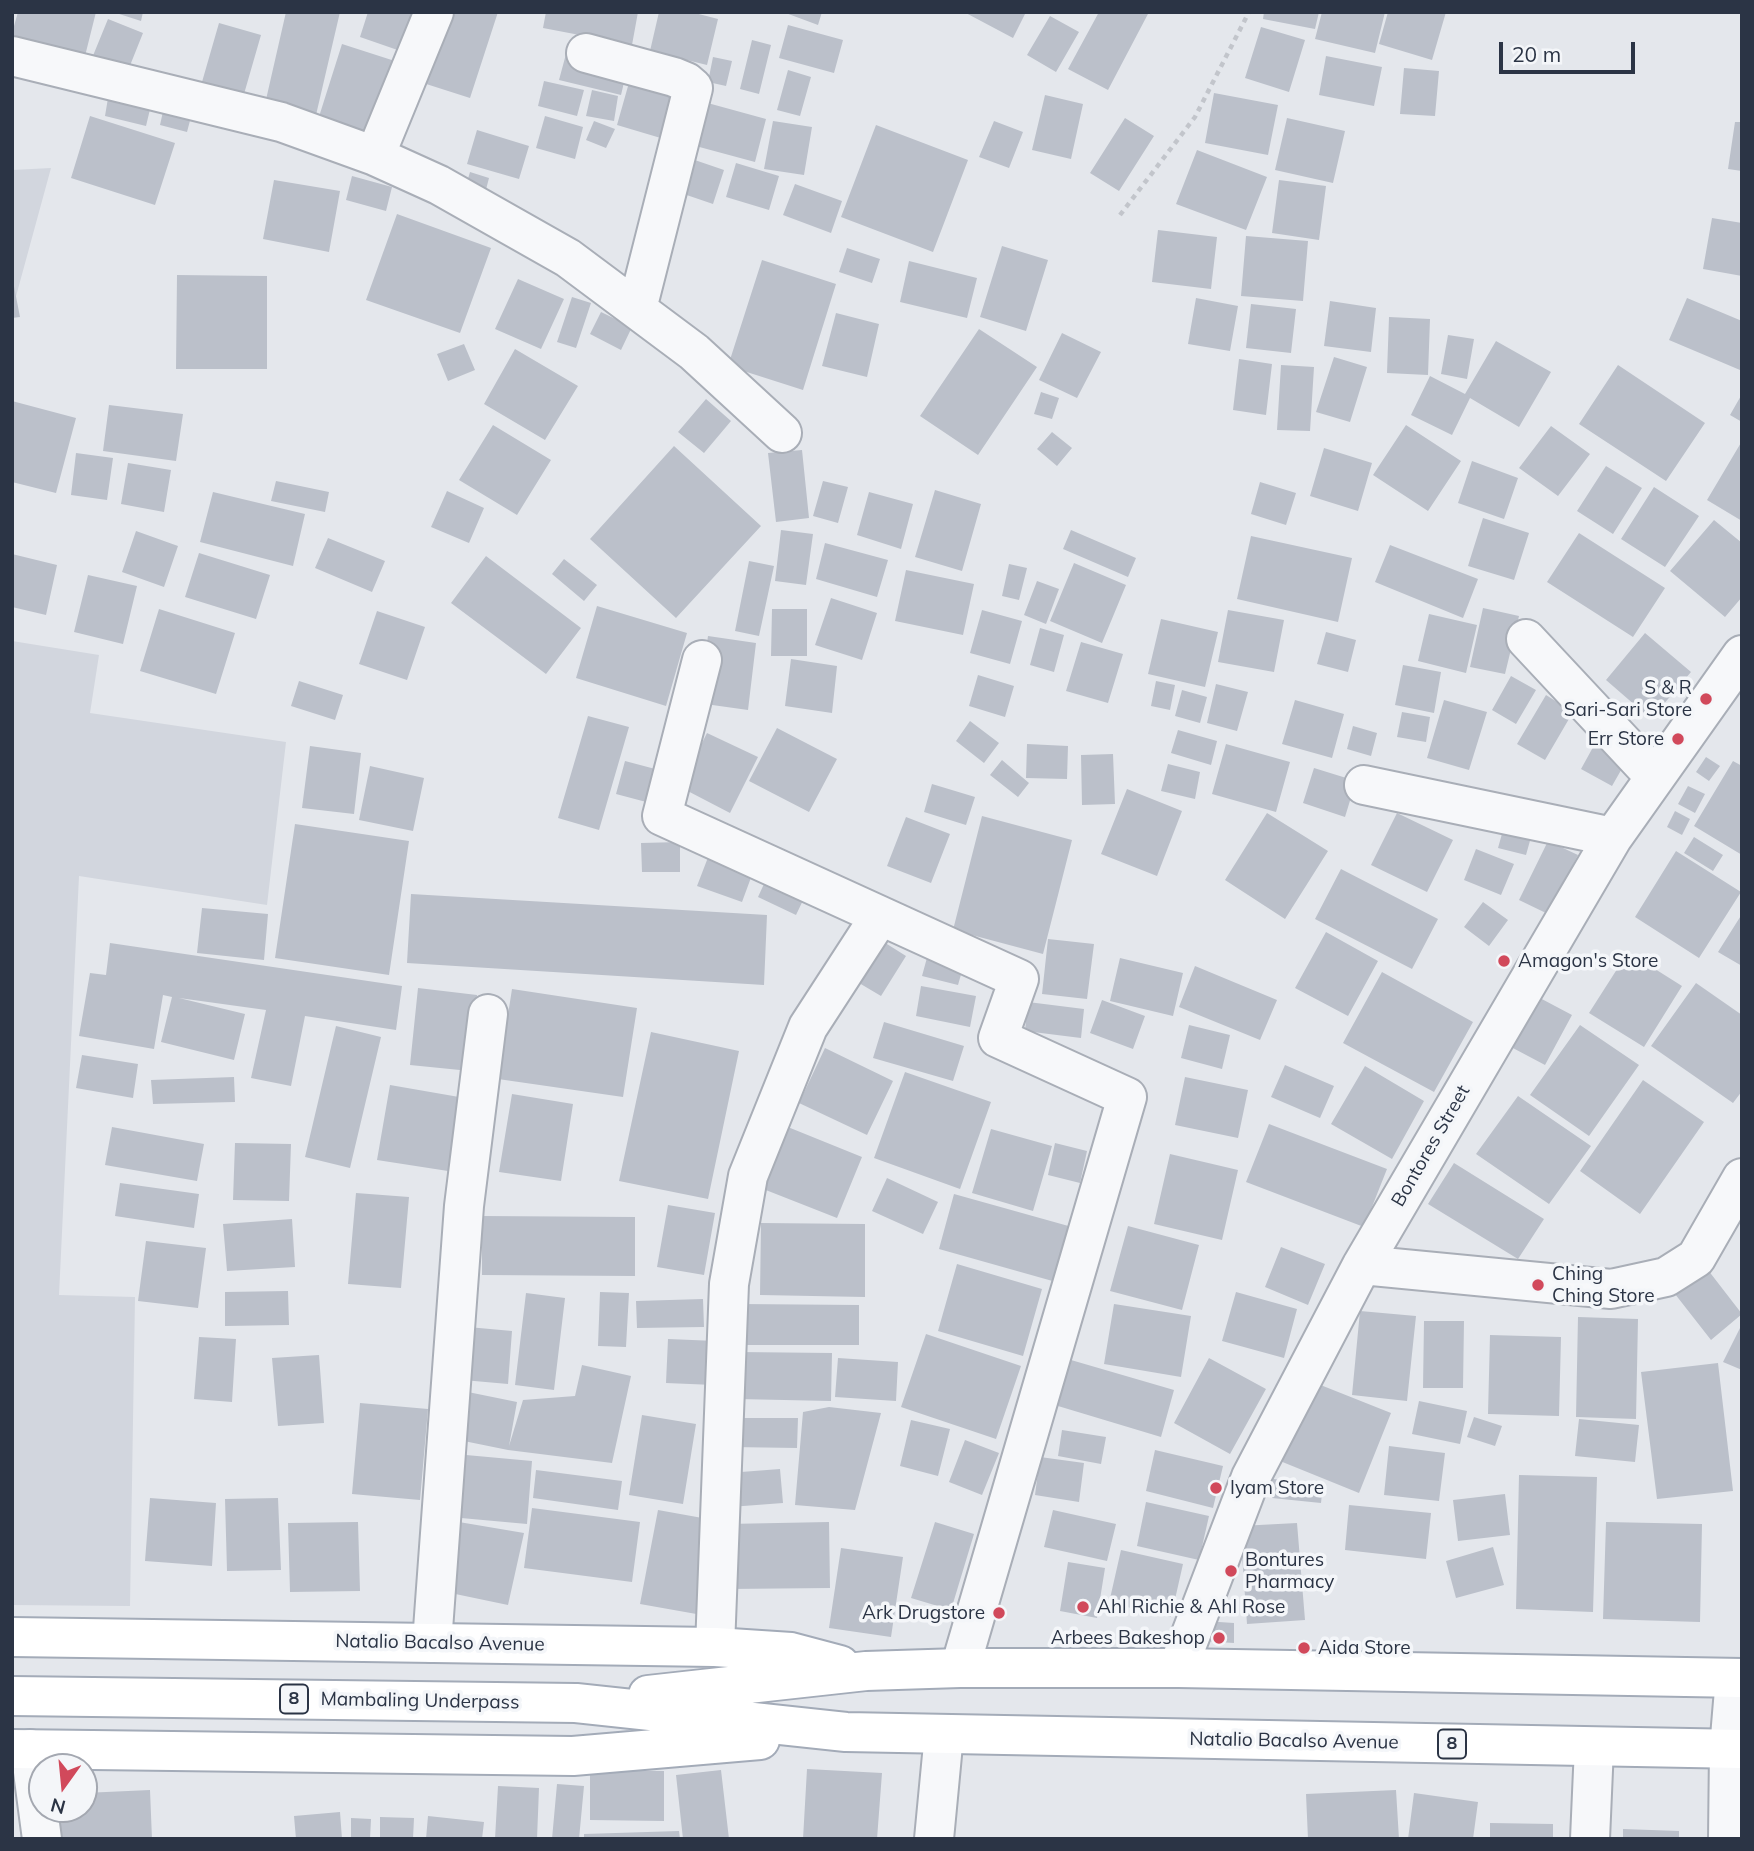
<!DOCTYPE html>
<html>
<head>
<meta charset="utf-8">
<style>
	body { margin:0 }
	#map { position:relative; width:1754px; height:1851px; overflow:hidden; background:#e4e7ec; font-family:Mulish,sans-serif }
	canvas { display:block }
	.frame { position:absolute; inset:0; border:14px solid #2b3445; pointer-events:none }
	.north { position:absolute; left:28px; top:1753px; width:70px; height:70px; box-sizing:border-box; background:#f4f6f9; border:2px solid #a4a8b1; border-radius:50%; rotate:195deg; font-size:19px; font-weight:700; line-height:28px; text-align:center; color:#2b3445 }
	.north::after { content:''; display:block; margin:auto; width:24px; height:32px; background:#d1495b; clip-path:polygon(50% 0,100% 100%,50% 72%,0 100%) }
	.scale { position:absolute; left:1499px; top:42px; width:136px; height:32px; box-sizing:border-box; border:4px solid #2b3445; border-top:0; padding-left:9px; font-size:21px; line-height:24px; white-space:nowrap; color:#2b3445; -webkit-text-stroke:5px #f4f6f9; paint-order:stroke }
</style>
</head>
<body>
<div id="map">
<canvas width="1754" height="1851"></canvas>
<div class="frame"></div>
<div class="north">N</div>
<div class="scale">20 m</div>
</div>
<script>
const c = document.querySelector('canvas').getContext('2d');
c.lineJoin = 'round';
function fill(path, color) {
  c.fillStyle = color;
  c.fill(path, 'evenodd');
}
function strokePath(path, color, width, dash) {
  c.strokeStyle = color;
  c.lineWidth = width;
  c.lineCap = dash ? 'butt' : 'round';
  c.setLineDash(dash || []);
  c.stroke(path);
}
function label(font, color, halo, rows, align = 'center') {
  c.font = font + ' Mulish,sans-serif';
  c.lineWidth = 7;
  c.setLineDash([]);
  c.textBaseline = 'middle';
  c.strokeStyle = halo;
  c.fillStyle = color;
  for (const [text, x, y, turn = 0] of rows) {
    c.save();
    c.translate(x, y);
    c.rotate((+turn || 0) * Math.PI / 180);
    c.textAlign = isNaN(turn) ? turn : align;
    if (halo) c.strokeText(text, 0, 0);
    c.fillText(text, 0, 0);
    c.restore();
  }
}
fill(new Path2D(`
	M51,168L12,311V170Z
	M12,641L99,655L90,713L286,742L267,905L79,876L59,1295L135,1297L130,1606L12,1605Z`), '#d2d6de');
fill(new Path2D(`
	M18,12H96L82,68L12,50V33Z
	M113,12H143L141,21Z
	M286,12H340L316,115L265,104Z
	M368,12H427L412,55L360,37Z
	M444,12H498L470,98L420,82Z
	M546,12H638L632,45L543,28Z
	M659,12H691L718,19L707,65L650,51Z
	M783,12H822L818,25Z
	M964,12H1026L1013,38Z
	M1099,12H1149L1108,90L1068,69Z
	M1264,12H1319L1315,29L1263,19Z
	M1322,12H1385L1375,53L1315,39Z
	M1388,12H1446L1432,60L1379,44Z
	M1050,16L1079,32L1056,72L1027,55Z
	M108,19L143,33L125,78L90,63Z
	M219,23L261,35L244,94L202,82Z
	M788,25L843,40L834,73L779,58Z
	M1261,27L1305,40L1289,92L1245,78Z
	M752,40L771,45L759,94L740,89Z
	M342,44L401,63L376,142L317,123Z
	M566,54L627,70L621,95L559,80Z
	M1326,56L1382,67L1374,106L1319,95Z
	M713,57L732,61L726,86L708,82Z
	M1404,68L1439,71L1435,116L1400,114Z
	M788,70L811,77L800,116L777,110Z
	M632,72L680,86L664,139L617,125Z
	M544,81L584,90L577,116L538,106Z
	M592,90L618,96L614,121L586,116Z
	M109,92L152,101L146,126L105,116Z
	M1214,93L1278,105L1268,155L1205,143Z
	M1045,95L1083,104L1071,159L1032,150Z
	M704,102L766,119L755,162L692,145Z
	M164,107L192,113L187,132L160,125Z
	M90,116L175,143L155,205L71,178Z
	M545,116L583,127L575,159L536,148Z
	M1125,118L1154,136L1119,191L1090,173Z
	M1287,118L1345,131L1333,183L1275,170Z
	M594,121L615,129L606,148L586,140Z
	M773,121L812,127L804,175L764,169Z
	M994,121L1023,132L1009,168L979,157Z
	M1735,122H1742V171L1728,169Z
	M876,125L968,160L933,252L841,217Z
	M477,130L529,146L519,179L467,164Z
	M1197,150L1267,177L1246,230L1176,204Z
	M683,156L724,170L713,204L672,190Z
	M736,163L779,176L769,210L726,197Z
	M470,172L489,178L482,205L462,199Z
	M352,176L392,187L386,211L346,200Z
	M274,180L340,191L329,252L263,239Z
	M1279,180L1326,186L1319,240L1272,233Z
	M795,184L842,201L831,233L783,215Z
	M397,214L491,248L460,333L366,300Z
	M1712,218L1742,223V276L1703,269Z
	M1158,230L1217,237L1211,289L1152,282Z
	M1246,236L1308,241L1303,301L1241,296Z
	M1002,246L1048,260L1026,331L980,317Z
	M847,248L880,259L872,283L839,272Z
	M762,260L836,284L803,390L728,366Z
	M909,261L977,278L967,318L900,302Z
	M177,275L267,276V369H176Z
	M12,276L20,317L12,318Z
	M518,279L564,299L541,349L495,329Z
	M572,297L591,303L576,348L557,342Z
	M1196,298L1238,306L1230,351L1188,344Z
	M1687,298L1742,321L1740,370L1669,340Z
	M1330,301L1376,308L1371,352L1324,346Z
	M1251,304L1296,309L1291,353L1246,348Z
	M601,312L632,327L621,350L590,334Z
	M836,313L879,324L867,377L822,366Z
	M1389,317L1430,319L1428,375L1387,373Z
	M979,329L1037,367L978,455L920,416Z
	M1062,333L1101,352L1077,398L1039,380Z
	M1448,335L1474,339L1467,379L1441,374Z
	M1496,341L1551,372L1519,427L1470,398L1452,435L1411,415L1430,376L1465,394Z
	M464,344L475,370L448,381L437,354Z
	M515,349L578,386L545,440L484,404Z
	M1334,357L1367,367L1350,422L1316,412Z
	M1239,359L1272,364L1266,415L1233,410Z
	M1281,365L1314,367L1310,431L1277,430Z
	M1618,365L1705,423L1666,481L1579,424Z
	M1041,392L1059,398L1052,419L1034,414Z
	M1742,394V422L1730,415Z
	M706,399L731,421L704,453L678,432Z
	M12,401L76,418L56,493L12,482Z
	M109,405L183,414L176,461L103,451Z
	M493,425L551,460L517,515L459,480Z
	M1406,425L1461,461L1428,511L1373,475Z
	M1551,426L1590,454L1558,496L1519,468Z
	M1052,432L1072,448L1057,466L1037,449Z
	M1742,441V521L1707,500Z
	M674,446L761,526L676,618L590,539Z
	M1324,448L1372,463L1358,511L1310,496Z
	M802,450L809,518L776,522L768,453Z
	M76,453L113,458L107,500L71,495Z
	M1472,461L1518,478L1504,519L1458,503Z
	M128,463L171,470L164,512L121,504Z
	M1606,466L1642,488L1613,534L1577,511Z
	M276,481L329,492L325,512L271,501Z
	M823,481L848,487L838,523L813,516Z
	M1260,482L1296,493L1286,525L1251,514Z
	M1654,487L1699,516L1665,567L1621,539Z
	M935,490L981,504L962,571L915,557Z
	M447,491L484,508L469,543L431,527Z
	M213,492L305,514L293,566L200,542Z
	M869,492L913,504L901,549L857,535Z
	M1483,518L1529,533L1514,580L1468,566Z
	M1714,520L1742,543V597L1725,617L1670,571Z
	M781,530L813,534L806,585L775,581Z
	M1071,530L1136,558L1128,577L1063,549Z
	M136,531L178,546L164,587L122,572Z
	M1579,533L1665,588L1633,637L1547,582Z
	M1251,536L1352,558L1338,622L1237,599Z
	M328,538L385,561L372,592L315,568Z
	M825,543L888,560L877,597L816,579Z
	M1390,545L1478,579L1463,618L1375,582Z
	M199,553L270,575L256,619L185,597Z
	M12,554L57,565L46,615L12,607Z
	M486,556L581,628L546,674L451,603Z
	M564,559L597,585L584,601L552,574Z
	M749,561L774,566L759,636L735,631Z
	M1074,563L1126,585L1102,643L1050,621Z
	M1009,564L1027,568L1019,600L1002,596Z
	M906,570L974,584L963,635L895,621Z
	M88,575L137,586L123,644L74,632Z
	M1037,581L1059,589L1046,624L1024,615Z
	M831,598L877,613L862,660L815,645Z
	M597,606L687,633L666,706L576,678Z
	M1483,608L1519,616L1505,674L1470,667Z
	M159,609L235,633L216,694L140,671Z
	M772,609H807V656H771Z
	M982,610L1022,621L1010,664L970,653Z
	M1228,610L1284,620L1274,672L1218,662Z
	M377,611L425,627L407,680L359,664Z
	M1429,614L1477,625L1466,673L1418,661Z
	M1161,619L1218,632L1205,687L1148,674Z
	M1040,628L1064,635L1054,672L1030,665Z
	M1326,632L1356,640L1348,672L1317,664Z
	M1645,633L1691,672L1651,719L1606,680Z
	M708,636L756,643L748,710L698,703Z
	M1081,642L1123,654L1108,703L1066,691Z
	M791,659L837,666L832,713L785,706Z
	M1403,665L1441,672L1434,713L1395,705Z
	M978,675L1014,686L1005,717L969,706Z
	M1511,676L1536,690L1516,724L1492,710Z
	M299,681L343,695L335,720L291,706Z
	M1156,681L1175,685L1170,710L1151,706Z
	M1216,684L1248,692L1237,731L1207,723Z
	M1182,690L1207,697L1200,723L1175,716Z
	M1546,695L1573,712L1545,760L1517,744Z
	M1295,700L1344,714L1332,758L1282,744Z
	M1444,700L1487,712L1469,770L1427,758Z
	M1402,712L1430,717L1426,742L1397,737Z
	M588,716L629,727L599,830L558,818Z
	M970,721L999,743L984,763L956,741Z
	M1353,726L1377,733L1371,756L1347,749Z
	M777,728L837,759L809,812L749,781Z
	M1178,730L1217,741L1211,765L1171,753Z
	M707,733L758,757L730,813L680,787Z
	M1597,740L1628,758L1612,786L1581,769Z
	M1027,744L1068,746L1067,779L1026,778Z
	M1226,744L1290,762L1276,812L1212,794Z
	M310,746L361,753L354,814L302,808Z
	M1113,754L1115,804L1082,805L1081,755Z
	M1706,757L1720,766L1709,781L1696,772Z
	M1002,760L1029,783L1018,797L990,775Z
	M625,761L659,770L650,803L616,794Z
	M1733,761L1742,766V855L1694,826Z
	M1168,764L1200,772L1195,799L1161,791Z
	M370,766L424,778L413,831L359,820Z
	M1314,768L1356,781L1345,817L1303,803Z
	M932,784L975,797L966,825L924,812Z
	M1688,786L1705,794L1695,813L1678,804Z
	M1127,789L1182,811L1157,876L1101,854Z
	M1675,811L1690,819L1682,835L1667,827Z
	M1267,813L1328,851L1285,919L1225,880Z
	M1397,813L1453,840L1427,892L1371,865Z
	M982,816L1072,840L1043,954L953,930Z
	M906,817L950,834L931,883L887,866Z
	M1505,823L1533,830L1526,855L1498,848Z
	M295,824L409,841L389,975L275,958Z
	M1694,837L1723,855L1713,871L1684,853Z
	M1548,841L1578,855L1548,914L1519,900Z
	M680,842V872H642L641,843Z
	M712,847L756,864L742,902L697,886Z
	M1476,849L1514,864L1501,895L1464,880Z
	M1676,851L1741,892L1699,958L1635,917Z
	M1341,869L1438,919L1412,969L1315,919Z
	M769,873L807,892L796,915L758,897Z
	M411,894L767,915L764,985L407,963Z
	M1483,902L1508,920L1489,946L1464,927Z
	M202,908L268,914L264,960L197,953Z
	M1742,914V966L1718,952Z
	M1326,932L1378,961L1348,1016L1295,988Z
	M879,939L906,956L881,996L854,980Z
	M1048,939L1094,944L1087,999L1042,994Z
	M110,943L402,986L396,1030L305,1016L291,1086L251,1078L266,1010L179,998L245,1014L234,1060L161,1042L172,997L163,995L154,1049L79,1036L90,973L106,975Z
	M1628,952L1682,986L1644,1047L1589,1013Z
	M928,954L964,964L958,985L922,976Z
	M1120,958L1183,973L1173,1016L1110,1001Z
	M1195,966L1277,1000L1260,1040L1179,1007Z
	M1382,972L1473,1022L1434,1092L1343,1043Z
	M1696,983L1742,1015V1091L1733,1103L1651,1046Z
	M921,986L976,996L970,1027L916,1016Z
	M418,988L477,995L470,1071L410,1065Z
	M512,989L637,1008L623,1097L498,1079Z
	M1538,997L1572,1015L1545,1065L1511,1047Z
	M1102,1000L1145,1016L1133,1049L1090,1033Z
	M1028,1002L1084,1009L1081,1038L1025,1031Z
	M884,1022L964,1046L953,1081L873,1058Z
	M1189,1025L1230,1035L1222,1069L1181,1058Z
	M1580,1025L1639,1065L1589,1136L1530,1095Z
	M336,1026L381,1037L350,1168L305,1157Z
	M651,1032L739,1051L708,1199L619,1181Z
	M825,1048L893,1081L867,1135L799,1103Z
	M82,1055L138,1064L133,1098L76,1088Z
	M1285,1065L1334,1086L1320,1118L1271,1097Z
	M1365,1066L1424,1101L1392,1159L1331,1124Z
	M905,1072L991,1102L960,1189L874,1158Z
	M234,1077L235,1102L153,1104L151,1080Z
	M1185,1077L1248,1090L1238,1138L1175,1125Z
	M1643,1080L1704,1122L1640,1214L1580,1171Z
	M390,1085L459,1097L448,1171L377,1160Z
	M512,1094L573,1104L561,1181L499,1172Z
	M1518,1096L1591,1146L1549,1204L1476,1154Z
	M773,1121L862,1157L837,1218L748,1183Z
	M1269,1124L1387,1169L1364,1227L1246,1182Z
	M112,1127L204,1144L197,1181L105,1165Z
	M991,1129L1052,1146L1033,1211L972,1193Z
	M235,1143L291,1144L289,1201L233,1200Z
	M1055,1143L1087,1151L1080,1183L1048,1175Z
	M1170,1154L1238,1170L1222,1240L1154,1224Z
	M1454,1163L1544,1219L1518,1259L1428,1204Z
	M887,1178L938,1202L923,1234L872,1211Z
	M120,1183L199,1194L194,1228L115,1216Z
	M356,1193L409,1197L401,1288L348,1284Z
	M954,1194L1072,1227L1056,1282L939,1249Z
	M668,1205L715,1213L704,1275L657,1267Z
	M482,1216L635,1217V1276L482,1275Z
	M292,1219L295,1267L227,1271L223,1224Z
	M761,1223L865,1224V1297L760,1295Z
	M1128,1226L1199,1245L1182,1310L1110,1291Z
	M146,1241L206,1248L198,1308L138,1301Z
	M1281,1247L1325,1264L1308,1305L1265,1287Z
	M957,1264L1042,1289L1023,1356L938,1331Z
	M1708,1270L1742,1314L1711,1340L1675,1294Z
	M288,1291L289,1325L225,1326V1292Z
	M600,1292L629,1293L626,1347L598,1346Z
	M1236,1292L1297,1309L1284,1358L1222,1341Z
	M526,1293L565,1298L554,1390L515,1385Z
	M703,1299L704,1327L637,1328L636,1301Z
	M740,1304L859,1305V1345H740Z
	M1114,1304L1191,1316L1181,1377L1104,1364Z
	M1360,1311L1416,1316L1407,1401L1352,1395Z
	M1578,1317L1638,1319L1636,1419L1576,1417Z
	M1424,1321H1464L1463,1388H1423Z
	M1742,1324V1370L1723,1362Z
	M468,1327L512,1331L508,1384L463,1380Z
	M926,1334L1021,1366L996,1439L901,1407Z
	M1490,1335L1561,1337L1559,1416L1488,1414Z
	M199,1337L236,1339L232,1402L194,1399Z
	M668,1339L716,1341L714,1385L666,1383Z
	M738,1352L832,1353L831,1401L737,1399Z
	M319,1355L324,1423L278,1426L272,1358Z
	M838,1358L898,1362L896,1401L835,1397Z
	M1209,1358L1266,1389L1230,1454L1174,1423Z
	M1071,1360L1174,1390L1161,1437L1058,1406Z
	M1718,1363L1733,1491L1657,1499L1641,1372Z
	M582,1365L631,1376L612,1463L508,1450L454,1439L463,1391L517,1402L509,1446L523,1400L575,1396Z
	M1313,1382L1391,1413L1359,1493L1280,1461Z
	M1419,1401L1467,1411L1460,1444L1412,1434Z
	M360,1403L428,1409L420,1500L352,1494Z
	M829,1407L881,1413L855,1510L795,1505L803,1412Z
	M642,1415L696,1424L683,1504L629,1495Z
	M1474,1417L1502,1426L1495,1446L1467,1437Z
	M733,1418H798L797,1448L732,1447Z
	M1579,1419L1639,1425L1635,1462L1575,1456Z
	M911,1420L950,1429L938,1476L900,1466Z
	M1062,1430L1106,1437L1101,1464L1058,1456Z
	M965,1440L999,1453L982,1495L949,1482Z
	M1389,1446L1445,1453L1439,1501L1384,1495Z
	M1155,1450L1223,1466L1213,1508L1146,1491Z
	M455,1454L532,1461L527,1524L450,1517Z
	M1040,1457L1084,1463L1079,1502L1035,1495Z
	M780,1469L783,1503L730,1507L728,1473Z
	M536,1470L622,1481L618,1510L533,1498Z
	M1519,1475L1597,1477L1593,1612L1516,1609Z
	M1273,1479L1323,1484L1321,1503L1272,1498Z
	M1505,1494L1510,1535L1458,1541L1453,1500Z
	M150,1498L216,1503L212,1566L145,1561Z
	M278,1498L281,1570L227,1571L225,1499Z
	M1146,1502L1209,1516L1199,1560L1137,1546Z
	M1349,1505L1431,1513L1426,1559L1345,1550Z
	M532,1508L640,1522L632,1582L524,1568Z
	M658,1510L719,1521L702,1615L640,1604Z
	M1053,1510L1116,1524L1107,1561L1044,1547Z
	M453,1521L524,1533L508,1605L441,1591Z
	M358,1522L360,1591L290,1592L288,1523Z
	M829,1522L830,1588L728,1589L727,1524Z
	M935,1522L974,1534L951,1610L911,1598Z
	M1606,1522L1702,1524L1700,1622L1603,1619Z
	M1297,1523L1305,1620L1247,1624L1240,1526Z
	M1493,1547L1504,1585L1456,1598L1446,1561Z
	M841,1548L903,1557L891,1637L829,1628Z
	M1121,1550L1183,1564L1171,1617L1109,1603Z
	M1068,1562L1105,1568L1097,1618L1060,1611Z
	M1204,1621L1234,1623V1643L1204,1641Z
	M807,1769L882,1773L877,1839H803Z
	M590,1770L664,1771V1821L590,1820Z
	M721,1770L729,1839H683L676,1775Z
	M557,1784L584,1786L579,1839H552Z
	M498,1786L539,1788L537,1839H495Z
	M150,1790L152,1839H59L58,1809H84V1793Z
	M1396,1790L1399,1839H1308L1306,1794Z
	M1414,1793L1478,1802L1473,1839H1408Z
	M340,1812L342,1839H296L294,1816Z
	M428,1816L484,1822L482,1839H426Z
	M380,1817L414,1818L413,1839H380Z
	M351,1818L371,1819L370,1839H351Z
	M1490,1823L1553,1824V1839H1490Z
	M1623,1829L1679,1831V1839H1623Z
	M679,1831L680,1839H584V1834Z`), '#bbc0ca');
const minor = new Path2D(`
	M586,53L674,77L686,82L693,88L637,309
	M12,56L281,122L375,156L439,185L568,258L694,352L782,433
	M375,156L434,12
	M1526,639L1655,777
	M702,660L662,816L1019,979L998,1038L1127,1097L960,1668
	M1364,785L1613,837
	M1362,1265L1611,1289L1666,1277L1696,1258L1742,1178
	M432,1643L464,1206L488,1014
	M715,1647L729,1284L748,1176L808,1027L880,916
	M1178,1668L1251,1477L1362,1265L1613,837L1742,655
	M30,1749L42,1839
	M934,1839L944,1734
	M1590,1839L1594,1747
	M1728,1839L1729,1749L1735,1678`);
const major = new Path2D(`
	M12,1637L715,1647L791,1652L840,1665
	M648,1695L866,1671L960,1668H1178L1742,1678
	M12,1696L576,1703L846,1732L1742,1749
	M12,1749L573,1756L760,1740`);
strokePath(minor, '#a9aeb7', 42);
strokePath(major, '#a3abb8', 42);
strokePath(new Path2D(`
	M1120,215L1195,117L1249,12`), '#c2c5cb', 4.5, [5, 5]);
strokePath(minor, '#f7f8fa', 38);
strokePath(major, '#fff', 38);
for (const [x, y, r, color] of [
	[1706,699,7,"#d1495b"],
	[1678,739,7,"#d1495b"],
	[1504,961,7,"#d1495b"],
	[1538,1285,7,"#d1495b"],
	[1216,1488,7,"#d1495b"],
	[1231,1571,7,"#d1495b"],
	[1083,1607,7,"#d1495b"],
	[999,1613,7,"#d1495b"],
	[1219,1638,7,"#d1495b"],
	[1304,1648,7,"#d1495b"]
]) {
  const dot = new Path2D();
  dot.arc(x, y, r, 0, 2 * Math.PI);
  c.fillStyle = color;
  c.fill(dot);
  strokePath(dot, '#f4f6f9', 2.5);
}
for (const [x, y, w] of [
	[294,1699,28],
	[1452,1744,28]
]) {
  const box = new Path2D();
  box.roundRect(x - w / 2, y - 14.5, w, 29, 5);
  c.fillStyle = '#f4f6f9';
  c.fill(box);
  strokePath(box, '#2b3445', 2);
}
label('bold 18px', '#2b3445', null, [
	["8",294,1699],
	["8",1452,1744]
]);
label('19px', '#2b3445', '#f4f6f9', [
	["S & R",1692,688,"right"],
	["Sari-Sari Store",1692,710,"right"],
	["Err Store",1664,739,"right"],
	["Amagon's Store",1518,961],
	["Ching",1552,1274],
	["Ching Store",1552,1296],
	["Iyam Store",1230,1488],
	["Bontures",1245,1560],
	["Pharmacy",1245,1582],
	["Ahl Richie & Ahl Rose",1097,1607],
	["Ark Drugstore",985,1613,"right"],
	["Arbees Bakeshop",1205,1638,"right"],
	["Aida Store",1318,1648]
], 'left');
label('19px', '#2b3445', '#f4f6f9', [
	["Bontores Street",1431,1146,-60],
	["Natalio Bacalso Avenue",440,1643,1],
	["Mambaling Underpass",420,1701,1],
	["Natalio Bacalso Avenue",1294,1741,1]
]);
</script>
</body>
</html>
